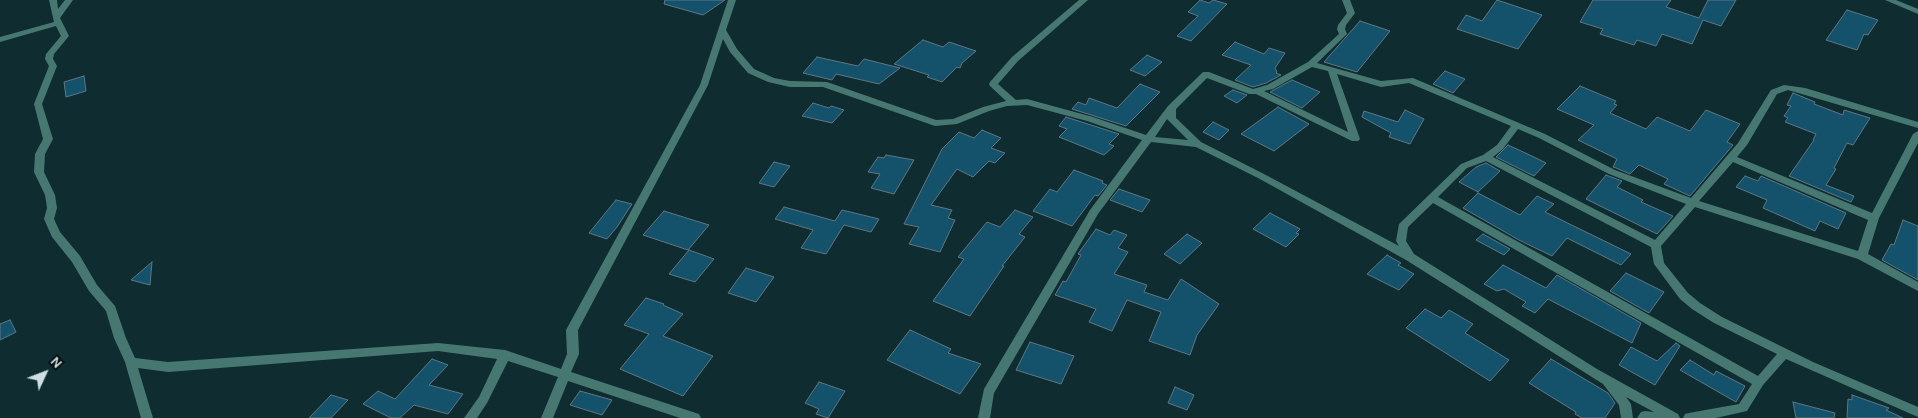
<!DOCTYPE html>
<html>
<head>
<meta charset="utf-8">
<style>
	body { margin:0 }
	#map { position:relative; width:1918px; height:418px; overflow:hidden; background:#0f2c30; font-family:Karla,sans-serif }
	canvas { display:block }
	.north { position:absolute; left:20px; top:348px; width:50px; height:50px; -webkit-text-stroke:4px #071214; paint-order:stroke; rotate:47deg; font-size:14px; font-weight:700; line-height:20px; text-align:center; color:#cedee1 }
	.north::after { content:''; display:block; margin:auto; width:18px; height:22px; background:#cedee1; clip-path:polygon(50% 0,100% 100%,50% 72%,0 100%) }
</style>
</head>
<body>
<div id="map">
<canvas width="1918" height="418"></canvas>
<div class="north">N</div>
</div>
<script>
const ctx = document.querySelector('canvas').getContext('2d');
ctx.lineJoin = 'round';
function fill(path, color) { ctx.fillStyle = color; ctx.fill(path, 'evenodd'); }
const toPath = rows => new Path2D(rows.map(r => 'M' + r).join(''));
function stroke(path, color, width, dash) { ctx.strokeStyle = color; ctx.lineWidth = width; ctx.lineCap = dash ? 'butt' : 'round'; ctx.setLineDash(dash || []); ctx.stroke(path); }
const building = toPath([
	[665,0,725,0,703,15,664,4,665,0],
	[1200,0,1209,3,1213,0,1227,4,1191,41,1177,36,1198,16,1188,12,1200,0],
	[1497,0,1542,15,1518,49,1457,29,1466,15,1482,21,1497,0],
	[1593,0,1671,0,1666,7,1699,18,1708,0,1736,0,1721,26,1703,20,1692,44,1662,34,1656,46,1637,40,1634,45,1600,34,1603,29,1580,22,1593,0],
	[1847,10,1878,20,1868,35,1864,34,1857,50,1826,40,1847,10],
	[1360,21,1390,31,1357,72,1324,62,1360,21],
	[923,40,943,47,949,42,976,51,962,63,960,68,957,67,942,82,927,77,929,75,894,64,923,40],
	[1235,42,1264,54,1269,48,1285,53,1275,68,1277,72,1276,73,1281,75,1266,83,1253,87,1235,80,1251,65,1222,55,1235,42],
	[1147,55,1162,62,1145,76,1130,70,1147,55],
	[817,57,858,66,864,59,900,68,879,84,836,74,832,80,803,73,817,57],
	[1445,71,1465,79,1453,93,1433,84,1445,71],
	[84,76,86,91,66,97,64,82,84,76],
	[1292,80,1320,92,1302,108,1270,92,1292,80],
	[1140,84,1160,92,1126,126,1072,109,1078,102,1086,105,1089,98,1117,108,1140,84],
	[1580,86,1616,101,1614,104,1617,105,1610,113,1646,129,1657,117,1690,131,1706,110,1740,124,1727,142,1733,145,1690,196,1664,184,1668,179,1639,165,1630,174,1616,168,1613,167,1617,159,1578,140,1594,125,1557,109,1580,86],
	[1233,90,1247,95,1237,103,1224,96,1233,90],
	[1793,93,1815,102,1814,104,1843,115,1844,110,1870,118,1853,145,1847,143,1834,168,1836,169,1826,185,1854,196,1851,202,1789,176,1814,140,1813,140,1816,134,1785,122,1788,118,1784,116,1791,106,1787,105,1793,93],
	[813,103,829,108,831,106,844,110,832,123,802,116,813,103],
	[1278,107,1309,124,1274,151,1241,134,1278,107],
	[1405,110,1424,119,1410,144,1389,137,1391,133,1362,117,1364,111,1398,122,1405,110],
	[1066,117,1119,134,1109,144,1114,146,1104,155,1059,137,1067,129,1059,126,1066,117],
	[1213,122,1229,130,1219,140,1203,132,1213,122],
	[982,130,1001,138,991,148,1005,153,995,163,989,161,973,177,957,169,931,205,952,210,948,218,955,220,940,252,909,244,919,227,904,224,942,149,959,132,974,138,982,130],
	[1508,145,1534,157,1546,163,1534,176,1496,157,1508,145],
	[886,155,914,160,894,194,871,188,880,174,868,172,878,157,884,158,886,155],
	[774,162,790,166,774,187,759,183,774,162],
	[1486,163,1500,171,1478,192,1459,182,1476,167,1486,163],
	[1074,170,1103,181,1102,183,1107,185,1098,196,1095,195,1072,226,1033,211,1050,189,1057,192,1074,170],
	[1606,175,1622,181,1617,187,1643,200,1641,202,1673,216,1657,234,1586,199,1606,175],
	[1745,176,1758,181,1761,176,1846,213,1838,229,1820,221,1815,231,1763,208,1767,200,1736,187,1745,176],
	[1119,189,1150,200,1142,212,1110,200,1119,189],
	[1478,193,1520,215,1537,196,1554,204,1545,212,1631,254,1621,265,1567,238,1552,256,1519,240,1463,208,1478,193],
	[616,200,632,204,617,227,607,239,589,233,616,200],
	[784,207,835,221,842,210,879,219,871,232,844,225,826,254,801,248,813,230,775,219,784,207],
	[1015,210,1033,217,1019,234,1025,237,1002,266,1004,266,970,316,933,301,964,259,958,257,987,222,1000,227,1015,210],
	[664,211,709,225,688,250,643,235,664,211],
	[1270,213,1300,229,1296,233,1299,234,1286,247,1253,229,1270,213],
	[1903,220,1918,226,1918,280,1882,260,1891,244,1894,245,1903,220],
	[1096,229,1110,235,1114,230,1127,235,1118,248,1128,252,1114,274,1147,285,1144,292,1168,300,1181,279,1219,304,1197,335,1190,355,1149,341,1161,312,1127,300,1112,331,1089,322,1096,309,1055,295,1063,281,1066,282,1081,255,1078,254,1096,229],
	[1187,234,1202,243,1180,264,1164,254,1187,234],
	[1483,234,1510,249,1504,255,1476,240,1483,234],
	[689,250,714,259,695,282,669,274,689,250],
	[1387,255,1401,263,1398,265,1414,274,1399,290,1367,274,1387,255],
	[152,262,150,285,131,280,152,262],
	[1503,265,1546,288,1557,275,1641,323,1632,343,1548,299,1535,313,1522,306,1526,302,1504,289,1497,291,1484,284,1503,265],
	[746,268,774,277,756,302,728,293,746,268],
	[1626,273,1664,292,1649,313,1610,291,1626,273],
	[646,298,664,304,663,305,683,314,663,336,713,356,683,396,620,369,649,334,624,325,646,298],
	[1425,309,1441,318,1449,310,1473,324,1465,333,1509,360,1490,381,1406,328,1425,309],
	[10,320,16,332,0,340,0,324,10,320],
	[910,330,951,349,948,353,981,364,960,394,887,360,910,330],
	[1030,342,1074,356,1061,384,1016,370,1030,342],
	[1676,343,1680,346,1655,385,1619,365,1631,347,1657,361,1676,343],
	[432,359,448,365,429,385,463,394,448,414,414,405,400,418,391,418,363,404,378,391,395,399,432,359],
	[1551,359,1608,393,1615,403,1605,418,1582,418,1575,414,1576,412,1529,383,1551,359],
	[1690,360,1714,375,1716,371,1745,386,1736,402,1680,370,1690,360],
	[819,382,845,391,828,418,816,414,819,409,805,403,819,382],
	[1175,387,1194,395,1187,410,1168,403,1175,387],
	[580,391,612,400,602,415,570,405,580,391],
	[331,395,348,400,331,418,309,418,331,395],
	[1852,395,1889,408,1886,410,1903,418,1847,418,1848,399,1852,400,1852,395],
	[1793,402,1835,413,1834,418,1796,418,1793,402]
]);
fill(building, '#14516b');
stroke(building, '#5f7784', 1);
fill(toPath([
	[49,0,57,0,58,9,65,0,73,0,60,18,69,36,54,54,53,59,57,66,42,104,53,139,45,154,44,172,55,195,57,208,54,219,60,232,80,256,97,285,115,306,126,338,135,358,168,362,438,343,505,350,561,369,567,354,566,330,700,85,728,0,736,0,726,30,737,49,754,69,774,78,790,81,827,82,936,120,953,119,983,107,1006,101,990,86,989,84,990,82,1012,57,1079,0,1088,0,1018,61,998,84,1016,100,1027,99,1093,117,1146,135,1168,106,1203,72,1209,72,1253,89,1267,85,1308,62,1339,34,1337,29,1338,25,1347,13,1342,0,1350,0,1355,13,1346,25,1345,29,1347,34,1317,63,1381,81,1413,78,1545,134,1615,170,1691,198,1738,143,1771,90,1784,85,1805,88,1918,122,1918,128,1788,90,1777,94,1747,145,1737,157,1872,213,1913,134,1918,131,1918,143,1879,218,1868,254,1918,282,1918,291,1858,259,1695,207,1661,246,1664,263,1688,293,1700,303,1722,317,1813,362,1918,407,1918,417,1786,359,1763,385,1747,411,1716,418,1683,418,1685,414,1689,413,1739,404,1752,384,1433,203,1408,227,1406,241,1414,254,1597,369,1678,414,1680,418,1637,418,1641,412,1645,411,1654,412,1626,397,1631,404,1633,418,1621,418,1619,405,1603,384,1406,260,1258,178,1196,147,1151,142,1098,214,994,393,990,418,978,418,984,389,1090,210,1142,140,1087,121,1027,105,1007,106,989,111,957,124,935,126,823,87,790,87,768,82,748,73,730,52,723,39,708,85,578,330,579,354,571,372,699,414,701,418,680,418,568,381,553,418,541,418,558,377,508,361,487,403,477,418,464,418,479,397,497,359,438,351,168,372,138,368,153,418,141,418,125,362,114,338,106,311,89,291,72,262,52,237,44,219,47,208,45,195,34,172,35,154,43,139,34,104,49,66,45,59,46,54,61,36,56,26,0,42,0,37,54,22,49,0],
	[1312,67,1328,71,1348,132,1264,91,1273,89,1312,67],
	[1337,74,1381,87,1409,83,1511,126,1497,145,1483,155,1461,164,1399,224,1396,241,1399,246,1264,174,1201,142,1176,118,1176,109,1207,78,1249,94,1256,94,1352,141,1358,141,1360,139,1337,74],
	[1167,119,1188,140,1155,137,1167,119],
	[1518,129,1539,138,1609,174,1686,204,1655,240,1493,157,1503,149,1518,129],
	[1486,161,1651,247,1654,264,1680,299,1692,309,1714,323,1777,354,1758,376,1438,197,1467,168,1486,161],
	[1733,162,1868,220,1858,251,1699,201,1733,162],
	[1885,0,1896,0,1918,9,1918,14,1885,0]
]), '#467871');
</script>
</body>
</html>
